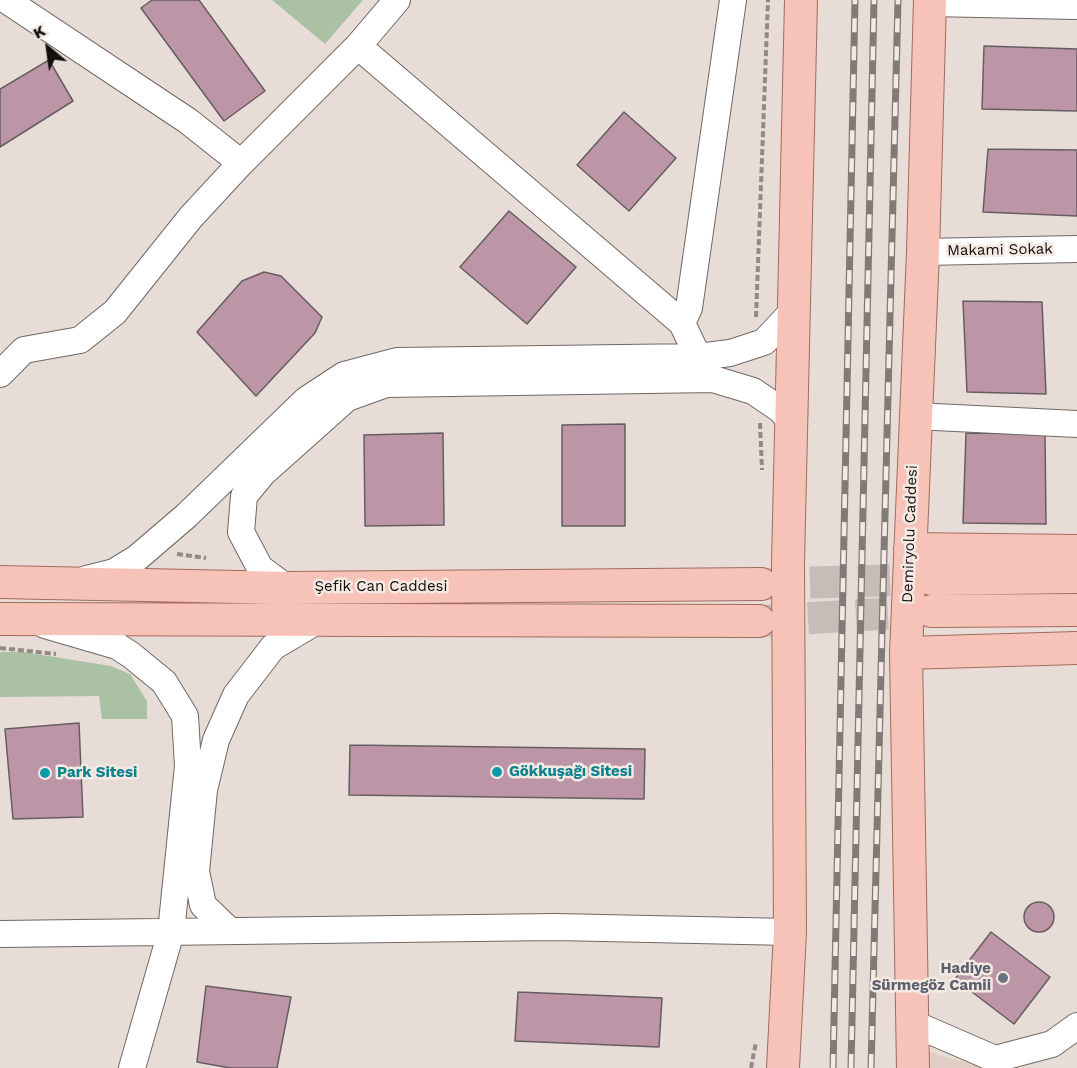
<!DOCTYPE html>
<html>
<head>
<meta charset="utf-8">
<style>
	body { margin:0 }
	#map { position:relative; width:1077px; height:1068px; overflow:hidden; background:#e7dcd6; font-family:"Work Sans",sans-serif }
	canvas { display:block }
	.north { position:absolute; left:18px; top:18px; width:60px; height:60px; -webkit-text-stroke:4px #f4e9e3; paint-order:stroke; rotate:331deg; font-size:16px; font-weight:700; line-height:24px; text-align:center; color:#110e0c }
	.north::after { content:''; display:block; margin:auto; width:21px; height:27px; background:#110e0c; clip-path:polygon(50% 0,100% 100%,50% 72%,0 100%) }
</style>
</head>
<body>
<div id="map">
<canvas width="1077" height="1068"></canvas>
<div class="north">K</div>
</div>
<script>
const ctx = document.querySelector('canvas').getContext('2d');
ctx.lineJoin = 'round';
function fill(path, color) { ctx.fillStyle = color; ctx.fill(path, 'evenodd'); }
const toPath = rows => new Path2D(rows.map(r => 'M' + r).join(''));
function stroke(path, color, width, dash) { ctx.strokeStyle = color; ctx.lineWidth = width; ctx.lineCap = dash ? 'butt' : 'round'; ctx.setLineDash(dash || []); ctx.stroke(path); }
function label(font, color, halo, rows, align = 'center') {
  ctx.font = font + ' "Work Sans",sans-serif'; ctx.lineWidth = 5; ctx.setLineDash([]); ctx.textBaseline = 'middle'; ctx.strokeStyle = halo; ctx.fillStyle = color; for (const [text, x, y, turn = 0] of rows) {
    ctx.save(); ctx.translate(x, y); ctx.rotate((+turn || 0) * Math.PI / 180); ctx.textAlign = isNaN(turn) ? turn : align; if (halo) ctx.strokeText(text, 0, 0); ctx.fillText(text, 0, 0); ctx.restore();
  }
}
fill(toPath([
	[925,1051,984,1068,925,1068]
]), '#e0cec5');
fill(toPath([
	[272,0,363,0,325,44],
	[0,652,23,652,111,666,130,674,147,701,147,719,102,719,99,696,0,697]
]), '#aac1a4');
const building = toPath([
	[152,0,199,0,265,91,224,121,141,8,152,0],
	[984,46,1077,49,1077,111,982,109,984,46],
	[49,60,73,101,0,147,0,89,49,60],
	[624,112,676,158,629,211,577,165,624,112],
	[988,149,1077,150,1077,216,983,212,988,149],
	[509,211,576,267,527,324,460,267,509,211],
	[264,272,281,276,322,317,315,333,256,396,197,332,242,281,264,272],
	[963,301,1042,302,1046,394,967,392,963,301],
	[625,424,625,526,562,526,562,425,625,424],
	[443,433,444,525,365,526,364,435,443,433],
	[966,433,1045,434,1046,524,963,523,966,433],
	[79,723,83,817,13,819,5,729,79,723],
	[350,745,645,749,644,799,349,795,350,745],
	'1024 917a15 15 0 1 1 30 0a15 15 0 1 1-30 0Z',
	[991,932,1050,977,1014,1024,955,979,991,932],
	[206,986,291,997,277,1068,230,1068,197,1062,206,986],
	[518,992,662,998,659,1047,515,1041,518,992]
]);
fill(building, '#bc96a7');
stroke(building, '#675d61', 1.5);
stroke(toPath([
	[762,584,932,579],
	[760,621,932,611]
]), '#c7bdb8', 32, [32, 16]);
const minor = toPath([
	[6,0,188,121,241,163],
	[930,3,1077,6],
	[358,46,682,323,698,357],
	[923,252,1077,249],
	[682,323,689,308,733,0],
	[0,374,24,350,80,340,115,312,191,217,241,163,358,46,397,0],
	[915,416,1077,424],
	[86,579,114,572,137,558,186,516,306,400,344,375,397,361,698,357,730,353,764,342,794,310],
	[287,588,260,568,241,532,244,496,263,473,347,398,386,384,713,379,753,391,781,410,792,424],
	[45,625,117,646,131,655,164,682,185,716,188,766,171,932,132,1068],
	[230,931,203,905,196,871,204,790,216,740,236,695,273,647,317,621],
	[0,934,555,927,790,932],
	[912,1023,995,1059,1052,1044,1077,1026]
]);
const major = toPath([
	[910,549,1077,551],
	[932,579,1077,577],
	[0,582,287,588,761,584],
	[932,611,1077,610],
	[0,619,759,621],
	[906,653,1077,648],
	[783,1068,790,932,788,563,801,0],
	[913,1068,906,653,923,252,930,0]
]);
stroke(minor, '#716863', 28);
stroke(major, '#a36a5d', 34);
stroke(toPath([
	[756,317,768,0],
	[760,423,762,470],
	[177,554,206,558],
	[0,648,56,654],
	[751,1068,756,1042]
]), '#928a85', 4, [6, 3]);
stroke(minor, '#fff', 26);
stroke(major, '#f7c3b8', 32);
const rail = toPath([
	[833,1068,855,0],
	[851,1068,874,0],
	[871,1068,898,0]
]);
stroke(rail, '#817a76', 7);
stroke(rail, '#f4e9e3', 4.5, [14]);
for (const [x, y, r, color] of [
	[497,772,6,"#0f9aa8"],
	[45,773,6,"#0f9aa8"],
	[1003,978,6,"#6b7280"]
]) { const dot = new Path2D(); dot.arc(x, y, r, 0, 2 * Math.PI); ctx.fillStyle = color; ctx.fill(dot); stroke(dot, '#f4e9e3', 2); }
label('15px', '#110e0c', '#f4e9e3', [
	["Makami Sokak",1000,250,-1],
	["Demiryolu Caddesi",910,534,-88],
	["Şefik Can Caddesi",381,587]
]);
label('bold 15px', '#0d838f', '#f4e9e3', [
	["Gökkuşağı Sitesi",509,772],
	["Park Sitesi",57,773]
], 'left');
label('bold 15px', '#5b616d', '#f4e9e3', [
	["Hadiye",991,969],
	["Sürmegöz Camii",991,986]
], 'right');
</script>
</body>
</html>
